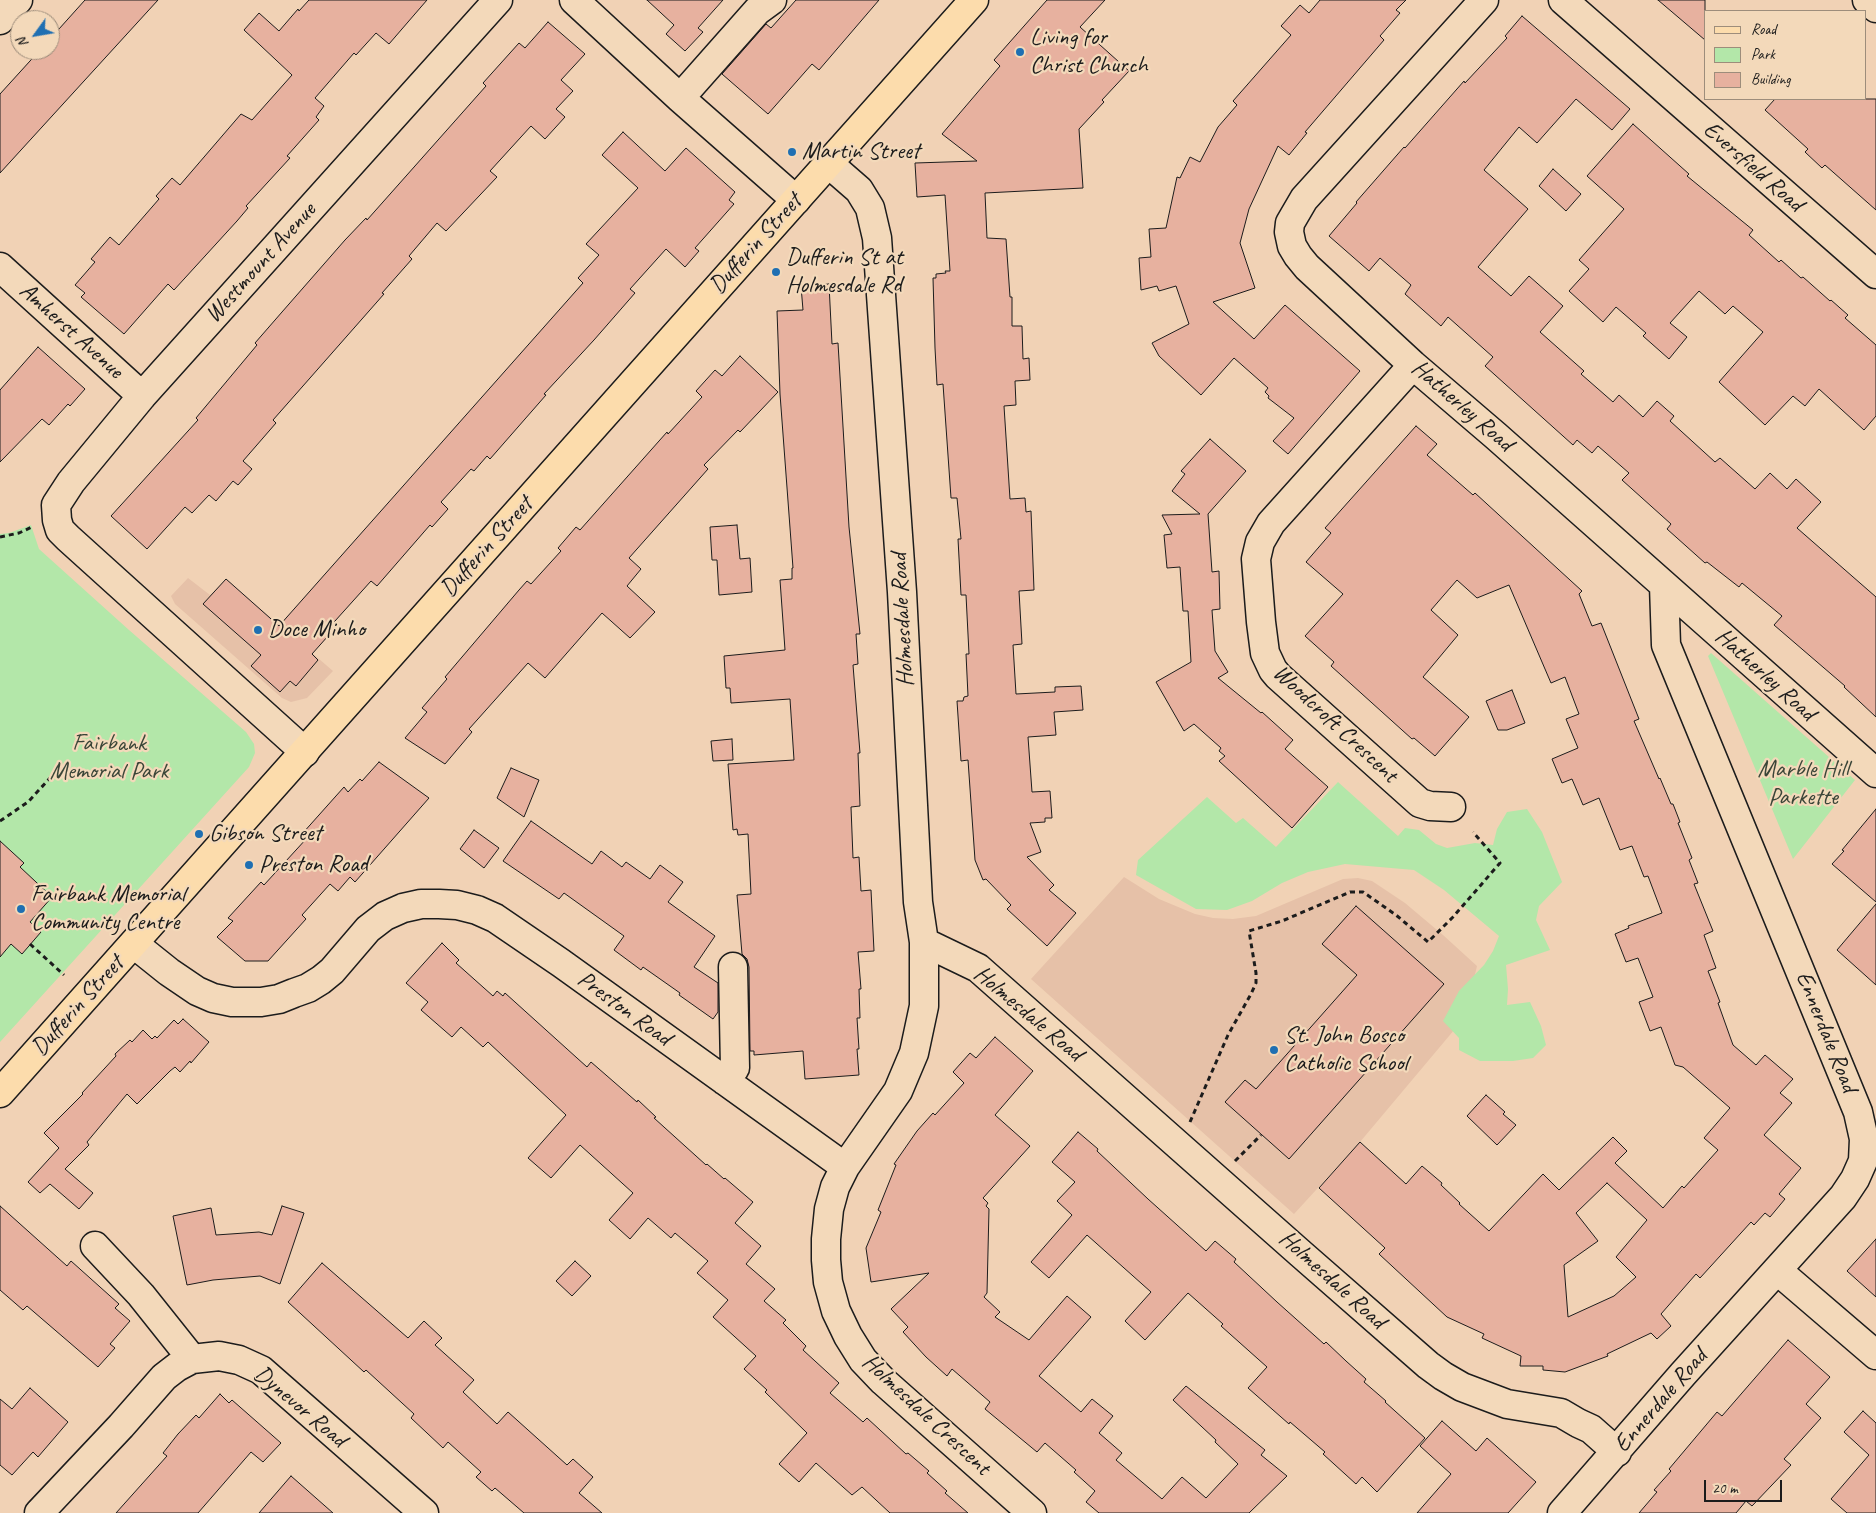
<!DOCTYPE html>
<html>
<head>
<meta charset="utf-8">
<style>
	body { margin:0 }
	#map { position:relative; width:1876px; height:1513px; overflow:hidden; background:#f1d2b5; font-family:Caveat,sans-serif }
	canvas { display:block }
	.legend { position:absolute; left:1704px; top:10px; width:162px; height:90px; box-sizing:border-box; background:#f3d9ba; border:1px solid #9d8d7b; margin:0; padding:6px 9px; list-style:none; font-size:15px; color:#1c1c1c }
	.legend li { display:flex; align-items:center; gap:10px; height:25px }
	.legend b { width:25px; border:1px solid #9d8d7b }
	.north { position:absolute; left:10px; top:10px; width:50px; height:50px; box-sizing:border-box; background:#f3d9ba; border:1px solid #9d8d7b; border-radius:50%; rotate:238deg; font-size:14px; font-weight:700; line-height:20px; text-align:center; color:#1c1c1c }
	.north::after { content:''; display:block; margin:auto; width:18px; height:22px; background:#1f6fb2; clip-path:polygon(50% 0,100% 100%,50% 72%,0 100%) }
	.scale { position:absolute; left:1704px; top:1480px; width:78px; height:22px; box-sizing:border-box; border:2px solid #1c1c1c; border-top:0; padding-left:6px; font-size:15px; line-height:18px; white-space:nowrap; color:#1c1c1c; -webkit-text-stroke:4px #f3d9ba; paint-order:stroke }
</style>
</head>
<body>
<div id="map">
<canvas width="1876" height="1513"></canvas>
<ul class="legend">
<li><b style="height:6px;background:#fcdcac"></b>Road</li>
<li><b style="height:14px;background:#b3e7a9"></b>Park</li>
<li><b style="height:14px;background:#e7b19f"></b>Building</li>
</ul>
<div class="north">N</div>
<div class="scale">20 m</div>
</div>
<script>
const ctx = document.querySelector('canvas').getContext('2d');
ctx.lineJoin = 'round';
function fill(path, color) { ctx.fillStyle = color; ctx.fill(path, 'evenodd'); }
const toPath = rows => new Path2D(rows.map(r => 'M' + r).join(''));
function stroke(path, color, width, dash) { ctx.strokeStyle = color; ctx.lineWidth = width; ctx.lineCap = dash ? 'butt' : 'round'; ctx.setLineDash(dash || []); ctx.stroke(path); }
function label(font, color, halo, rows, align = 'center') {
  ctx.font = font + ' Caveat,sans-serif'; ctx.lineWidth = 4.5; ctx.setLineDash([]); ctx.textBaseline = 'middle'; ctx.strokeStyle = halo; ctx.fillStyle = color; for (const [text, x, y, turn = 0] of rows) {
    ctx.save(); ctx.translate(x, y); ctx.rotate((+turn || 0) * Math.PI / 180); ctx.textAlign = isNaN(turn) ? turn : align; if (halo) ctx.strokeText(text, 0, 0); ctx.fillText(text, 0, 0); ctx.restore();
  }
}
fill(toPath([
	[188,578,210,595,226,579,333,671,307,698,291,702,282,698,175,604,171,596],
	[1124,877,1159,899,1195,914,1213,918,1233,919,1256,916,1343,879,1358,878,1372,881,1405,903,1443,935,1477,966,1465,1017,1360,1142,1294,1214,1031,979]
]), '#e6c1a8');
fill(toPath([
	[31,525,39,549,129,630,246,732,254,744,255,753,249,767,0,1042,0,534,9,533],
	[1711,653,1855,780,1793,859,1708,656],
	[1338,782,1398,836,1405,828,1419,830,1436,844,1447,848,1475,843,1493,845,1497,829,1507,812,1527,809,1542,832,1562,882,1539,906,1536,920,1550,950,1506,965,1508,989,1507,1005,1530,1002,1541,1026,1546,1045,1533,1058,1513,1061,1480,1061,1459,1050,1459,1038,1443,1021,1459,991,1484,965,1493,951,1499,936,1444,890,1414,870,1345,864,1308,872,1282,883,1252,901,1227,910,1196,909,1136,875,1138,860,1207,797,1236,823,1243,818,1276,847]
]), '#b3e7a9');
const building = toPath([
	[85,0,158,0,0,173,0,94,40,50,50,50,50,39,85,0],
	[309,0,427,0,389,44,376,33,356,55,354,53,315,98,324,106,316,117,319,120,287,156,290,158,246,206,248,208,237,221,174,290,168,284,124,334,81,297,85,293,75,285,95,262,91,259,110,237,119,245,159,199,156,196,172,178,180,185,241,114,252,120,292,75,244,30,259,13,279,31,298,9,299,11,309,0],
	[647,0,723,0,698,28,703,32,685,51,666,34,674,25,647,0],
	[796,0,879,0,819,70,812,64,768,114,722,74,766,24,771,28,796,0],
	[1047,0,1105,0,1080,27,1129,71,1102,100,1104,102,1079,129,1083,188,985,193,987,238,1006,239,1010,297,1012,297,1012,326,1022,326,1023,359,1029,358,1030,380,1015,381,1016,405,1004,406,1010,499,1025,498,1026,512,1031,511,1034,590,1019,591,1022,644,1013,645,1016,694,1055,692,1055,687,1081,686,1083,710,1054,712,1056,735,1028,737,1032,792,1050,791,1052,818,1045,818,1045,822,1030,823,1041,852,1027,857,1054,885,1049,890,1076,913,1047,946,1007,909,1011,905,986,879,983,880,975,860,968,760,961,761,957,701,963,701,964,697,968,696,966,654,969,654,966,595,961,595,958,539,961,539,957,498,951,498,943,384,937,385,935,348,933,278,936,278,936,274,946,273,945,271,950,271,945,195,917,197,915,163,977,161,942,134,1000,66,994,60,1047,0],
	[1320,0,1406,0,1396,10,1400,13,1380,36,1384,40,1305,132,1307,133,1289,155,1278,146,1249,209,1240,243,1255,288,1213,302,1254,339,1285,305,1360,371,1288,454,1273,441,1294,418,1268,398,1269,396,1265,392,1268,388,1234,358,1201,395,1159,356,1152,343,1189,324,1176,286,1159,291,1157,286,1141,290,1139,258,1151,257,1149,229,1166,228,1177,177,1180,178,1190,157,1200,162,1218,127,1237,105,1233,101,1291,35,1281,26,1300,5,1309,13,1320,0],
	[1658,0,1705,0,1705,40,1658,0],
	[1522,16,1630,109,1612,130,1576,99,1537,143,1519,127,1484,170,1528,209,1478,267,1511,296,1529,276,1563,306,1540,332,1584,371,1581,374,1613,402,1619,395,1643,417,1657,401,1674,416,1670,421,1715,462,1720,458,1755,489,1770,473,1787,489,1796,479,1821,502,1797,528,1876,597,1876,717,1844,687,1845,686,1774,625,1782,616,1742,583,1739,587,1707,562,1705,563,1667,529,1671,524,1622,480,1629,473,1598,446,1592,453,1577,440,1573,445,1485,366,1493,357,1448,317,1441,326,1405,294,1411,285,1380,258,1369,271,1329,236,1357,203,1356,202,1404,147,1405,148,1464,81,1465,83,1507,38,1505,36,1522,16],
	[548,22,585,54,561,80,573,91,556,109,565,117,545,139,531,126,490,171,497,177,446,231,437,223,409,256,412,259,382,293,384,294,273,420,276,423,243,461,252,469,238,485,233,481,216,501,209,495,192,513,185,507,147,549,111,516,198,420,196,418,252,351,257,345,255,343,282,312,345,240,366,218,367,220,486,86,483,83,519,43,525,48,548,22],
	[1775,99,1876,99,1876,210,1825,165,1822,168,1805,152,1808,149,1765,110,1775,99],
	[1633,124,1689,174,1687,176,1753,230,1749,235,1779,262,1781,260,1801,278,1803,277,1830,301,1831,300,1848,315,1845,318,1876,345,1876,416,1864,430,1819,389,1805,406,1793,396,1765,425,1719,382,1763,332,1733,306,1725,314,1699,291,1670,323,1687,337,1669,359,1643,336,1646,333,1616,307,1603,322,1569,291,1589,269,1579,260,1624,209,1587,176,1633,124],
	[623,132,665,171,686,148,735,192,729,200,734,204,695,248,699,251,685,267,666,249,630,289,635,293,594,340,544,394,546,395,490,459,487,456,474,471,471,469,441,502,448,509,432,527,430,525,377,586,371,581,326,631,325,633,328,636,312,654,318,660,296,686,290,681,280,692,251,666,261,655,203,604,226,579,279,626,583,283,578,278,599,255,586,244,638,188,602,155,623,132],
	[1553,169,1581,194,1566,211,1539,186,1553,169],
	[829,284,832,344,838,343,849,527,860,634,856,634,858,664,853,665,860,753,858,753,860,806,851,807,853,858,859,857,861,891,871,890,874,951,858,952,861,989,859,989,860,1018,857,1018,859,1049,857,1049,859,1075,805,1079,803,1051,754,1055,754,1051,750,1051,749,967,747,959,742,954,737,895,751,894,748,834,738,835,737,829,733,830,728,764,794,760,790,699,731,703,730,688,726,688,724,656,785,650,780,580,792,579,792,568,793,568,780,394,777,311,803,310,801,286,829,284],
	[38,347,85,389,70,406,68,404,49,425,42,419,0,462,0,390,38,347],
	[740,356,778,392,740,432,738,430,704,465,708,469,629,558,641,569,627,586,655,612,630,638,602,613,545,678,528,663,469,729,472,732,445,764,405,738,427,712,422,708,447,679,445,677,519,590,527,581,531,584,561,551,558,548,576,527,580,530,667,432,668,434,702,397,696,391,715,370,722,376,740,356],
	[1416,426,1437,444,1427,455,1473,495,1475,493,1582,591,1579,594,1592,626,1601,623,1639,719,1634,721,1659,779,1660,778,1671,804,1673,804,1680,822,1678,823,1692,858,1689,860,1698,883,1694,884,1713,931,1704,935,1716,968,1708,971,1720,1002,1718,1003,1733,1045,1756,1065,1765,1055,1793,1079,1780,1093,1792,1103,1764,1135,1801,1168,1779,1194,1785,1199,1770,1217,1765,1213,1754,1225,1751,1222,1700,1278,1696,1274,1661,1314,1671,1326,1657,1339,1651,1333,1607,1354,1608,1356,1565,1372,1543,1370,1543,1366,1520,1366,1521,1356,1482,1338,1484,1334,1447,1317,1379,1254,1385,1248,1319,1188,1360,1142,1406,1184,1422,1166,1442,1183,1441,1185,1460,1203,1459,1204,1489,1231,1543,1174,1559,1190,1613,1137,1627,1151,1615,1163,1663,1208,1682,1186,1684,1188,1718,1150,1704,1138,1730,1108,1683,1067,1675,1065,1661,1027,1650,1031,1639,1002,1653,997,1638,958,1626,962,1615,934,1629,928,1628,926,1662,913,1648,876,1644,877,1632,846,1620,850,1599,798,1583,805,1572,779,1562,783,1552,759,1578,748,1566,719,1579,714,1565,677,1551,683,1509,585,1477,598,1457,580,1431,610,1458,635,1423,677,1469,717,1435,756,1414,738,1412,739,1331,666,1334,662,1305,636,1343,594,1306,562,1331,533,1325,528,1416,426],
	[1607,1183,1647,1220,1616,1257,1636,1277,1614,1296,1568,1317,1564,1265,1598,1241,1576,1213,1607,1183],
	[1210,439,1246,471,1208,514,1212,572,1219,571,1220,609,1212,610,1215,651,1228,672,1218,678,1261,713,1262,712,1293,740,1285,749,1328,787,1292,828,1219,761,1225,756,1219,751,1221,748,1194,724,1184,731,1156,682,1191,662,1188,611,1183,611,1180,567,1167,568,1164,535,1172,534,1162,515,1200,514,1172,491,1185,474,1181,471,1210,439],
	[737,525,740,559,750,558,752,592,719,595,717,560,712,560,710,527,737,525],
	[1512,690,1525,723,1507,730,1498,730,1486,701,1512,690],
	[732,739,733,760,713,761,711,741,732,739],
	[379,762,429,798,355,882,350,877,338,891,330,884,302,915,306,919,268,961,245,961,217,937,233,921,228,918,261,882,264,885,307,838,302,834,344,787,348,792,360,779,362,781,379,762],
	[511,768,539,780,524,817,497,798,511,768],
	[1876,809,1876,902,1832,864,1844,851,1842,850,1876,809],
	[531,821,592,864,601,851,622,867,626,862,650,879,660,865,683,882,668,902,715,936,694,967,718,983,718,1012,713,1019,679,995,680,993,643,967,641,970,614,950,624,936,564,893,559,899,503,861,531,821],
	[474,830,499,848,484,868,460,849,474,830],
	[0,841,24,863,20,867,52,897,30,922,41,932,22,954,11,944,0,957,0,841],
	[1876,904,1876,985,1837,950,1876,904],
	[1356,906,1444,984,1289,1159,1225,1102,1245,1080,1256,1089,1357,975,1322,944,1356,906],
	[442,943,459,960,456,963,493,996,497,991,503,996,505,993,587,1067,591,1062,637,1102,638,1100,656,1117,654,1118,706,1165,707,1164,724,1179,725,1178,753,1202,735,1223,761,1246,746,1264,775,1289,764,1301,786,1320,783,1323,806,1346,803,1350,839,1383,830,1393,863,1422,867,1418,906,1454,908,1453,929,1471,927,1473,947,1491,945,1493,968,1513,890,1513,862,1487,852,1495,816,1463,799,1482,779,1464,807,1433,765,1392,767,1390,744,1369,756,1356,713,1317,728,1300,697,1273,708,1261,675,1233,671,1238,648,1218,630,1239,609,1220,633,1193,580,1145,551,1178,528,1158,566,1115,488,1042,483,1047,461,1027,452,1037,421,1010,428,1002,406,983,442,943],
	[183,1019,209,1042,191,1063,190,1061,180,1072,175,1067,170,1071,137,1104,127,1094,87,1142,89,1145,65,1169,93,1193,79,1209,50,1184,40,1193,28,1182,59,1148,44,1133,83,1094,82,1093,116,1056,115,1054,130,1040,132,1042,143,1030,152,1039,155,1036,157,1038,174,1020,178,1024,183,1019],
	[995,1037,1033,1071,995,1115,1030,1146,983,1198,988,1203,986,1206,989,1209,987,1293,984,1297,1000,1312,995,1317,1029,1340,1067,1296,1091,1317,1039,1376,1081,1412,1092,1399,1113,1416,1099,1433,1122,1453,1116,1460,1162,1499,1182,1477,1206,1498,1238,1464,1215,1442,1216,1440,1173,1400,1186,1386,1265,1450,1261,1455,1287,1476,1249,1513,1099,1513,1086,1502,1095,1491,1074,1472,1076,1470,1045,1443,1037,1452,985,1409,990,1402,952,1369,947,1376,926,1357,903,1332,908,1327,891,1309,929,1273,871,1282,866,1248,881,1212,878,1210,896,1165,894,1164,917,1131,933,1113,935,1115,964,1083,953,1072,970,1053,976,1058,995,1037],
	[1486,1095,1505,1112,1503,1114,1516,1125,1497,1145,1467,1116,1486,1095],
	[1078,1132,1098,1149,1097,1151,1148,1199,1206,1251,1215,1241,1236,1259,1234,1262,1277,1302,1324,1344,1326,1342,1346,1361,1366,1379,1364,1382,1386,1401,1385,1402,1425,1438,1377,1492,1362,1477,1356,1484,1323,1454,1325,1452,1290,1422,1289,1424,1248,1388,1267,1367,1221,1326,1223,1324,1188,1293,1145,1340,1125,1321,1151,1292,1087,1235,1049,1278,1031,1262,1072,1215,1057,1201,1075,1182,1052,1162,1078,1132],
	[0,1206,67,1266,71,1261,119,1304,115,1308,130,1321,110,1344,115,1348,98,1367,27,1306,23,1310,0,1290,0,1206],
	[282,1206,304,1213,280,1284,260,1276,213,1280,187,1285,173,1216,211,1208,216,1235,259,1232,272,1235,282,1206],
	[1876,1239,1876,1297,1847,1271,1876,1239],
	[575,1261,591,1276,572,1296,556,1281,575,1261],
	[322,1263,408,1338,424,1321,442,1338,435,1345,474,1380,463,1392,497,1424,508,1412,567,1465,573,1459,593,1477,579,1493,602,1513,524,1513,495,1488,492,1491,476,1477,481,1472,448,1442,443,1448,411,1418,414,1414,366,1370,364,1372,288,1302,322,1263],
	[1788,1340,1830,1377,1806,1404,1821,1418,1784,1459,1791,1465,1752,1506,1746,1501,1736,1513,1639,1513,1657,1492,1654,1490,1671,1471,1669,1469,1717,1412,1722,1416,1788,1340],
	[30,1388,68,1422,38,1457,33,1452,12,1475,0,1465,0,1399,12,1409,30,1388],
	[220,1394,229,1403,232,1400,281,1443,263,1462,251,1452,198,1513,116,1513,167,1456,163,1453,178,1434,196,1415,199,1418,220,1394],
	[1863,1411,1876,1423,1876,1513,1847,1513,1831,1499,1869,1455,1844,1432,1863,1411],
	[1442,1421,1476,1451,1487,1438,1536,1482,1508,1513,1417,1513,1451,1474,1420,1446,1442,1421],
	[291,1476,333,1513,259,1513,291,1476]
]);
fill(building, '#e7b19f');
stroke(building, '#1c1c1c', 1);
const minor = toPath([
	[574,0,680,98,796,200],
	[1484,0,1304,199,1290,223,1289,232,1292,246,1298,256,1307,267,1413,365,1496,436,1876,773],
	[1563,0,1876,274],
	[1867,0,1876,8],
	[0,20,18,0],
	[680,98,757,11,772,0],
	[828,163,859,190,870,208,877,238,902,592,918,902,924,942,924,1006,914,1053,898,1091,845,1167,835,1187,829,1209,826,1239,826,1260,828,1282,836,1311,848,1336,863,1360,883,1381,1032,1513],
	[0,267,142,396],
	[1413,365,1271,523,1260,542,1256,559,1261,622,1265,653,1273,670,1278,676,1420,803,1430,806,1451,807],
	[305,752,68,538,60,530,57,520,56,505,71,482,142,396,498,0],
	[924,942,978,968,1300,1253,1428,1365,1443,1376,1462,1387,1507,1404,1561,1413,1578,1423,1591,1429,1617,1452],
	[134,944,169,972,197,991,213,998,232,1002,261,1002,279,999,294,993,308,988,321,980,332,971,368,929,385,916,403,908,421,904,439,904,457,905,477,910,495,918,561,963,845,1167],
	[725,1081,735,1068,733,967],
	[95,1246,141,1295,192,1359],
	[1778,1271,1876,1355],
	[39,1513,121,1426,164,1377,177,1367,192,1359,219,1356,239,1360,261,1370,424,1513],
	[1562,1513,1683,1374,1843,1197,1855,1179,1863,1161,1864,1139,1858,1112,1666,645,1664,585]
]);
const major = toPath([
	[0,1093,974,0]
]);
stroke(minor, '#1c1c1c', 31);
stroke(major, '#1c1c1c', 31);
stroke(toPath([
	[0,537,19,533,32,527],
	[0,821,28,802,50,778,63,759],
	[30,944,64,975],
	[1190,1122,1228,1035,1251,994,1256,983,1256,973,1249,931,1282,921,1350,892,1363,892,1396,915,1428,942,1453,917,1500,863,1473,832],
	[1235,1161,1261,1135]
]), '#1c1c1c', 3, [5, 4]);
stroke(minor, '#f3d9ba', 28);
stroke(major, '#fcdcac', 28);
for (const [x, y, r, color] of [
	[1020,52,5,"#1f6fb2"],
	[792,152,5,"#1f6fb2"],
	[776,272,5,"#1f6fb2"],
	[258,630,5,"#1f6fb2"],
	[199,834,5,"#1f6fb2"],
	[249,865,5,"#1f6fb2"],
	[21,909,5,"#1f6fb2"],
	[1274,1050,5,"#1f6fb2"]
]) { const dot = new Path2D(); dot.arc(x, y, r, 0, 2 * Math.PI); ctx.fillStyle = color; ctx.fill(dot); stroke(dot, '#f3d9ba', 2); }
label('24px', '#1c1c1c', '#f3d9ba', [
	["Living for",1030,38],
	["Christ Church",1030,66],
	["Martin Street",802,152],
	["Dufferin St at",786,258],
	["Holmesdale Rd",786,286],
	["Doce Minho",268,630],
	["Gibson Street",209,834],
	["Preston Road",259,865],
	["Fairbank Memorial",31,895],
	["Community Centre",31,923],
	["St. John Bosco",1284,1036],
	["Catholic School",1284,1064]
], 'left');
label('24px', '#1c1c1c', '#f3d9ba', [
	["Eversfield Road",1753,167,41],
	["Dufferin Street",756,244,-48],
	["Westmount Avenue",261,263,-48],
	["Amherst Avenue",71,331,42],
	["Hatherley Road",1462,406,41],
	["Dufferin Street",487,547,-48],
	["Holmesdale Road",903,620,-93],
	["Hatherley Road",1765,675,42],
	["Woodcroft Crescent",1335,724,43],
	["Dufferin Street",78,1006,-48],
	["Preston Road",624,1009,36],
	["Holmesdale Road",1028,1014,40],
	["Ennerdale Road",1826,1032,68],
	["Holmesdale Road",1332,1280,42],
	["Ennerdale Road",1661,1401,-49],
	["Dynevor Road",300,1407,40],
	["Holmesdale Crescent",926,1415,43]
]);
label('24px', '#3a4538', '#f3d9ba', [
	["Fairbank",109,744],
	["Memorial Park",109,772],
	["Marble Hill",1803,770],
	["Parkette",1803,798]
]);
</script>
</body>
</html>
